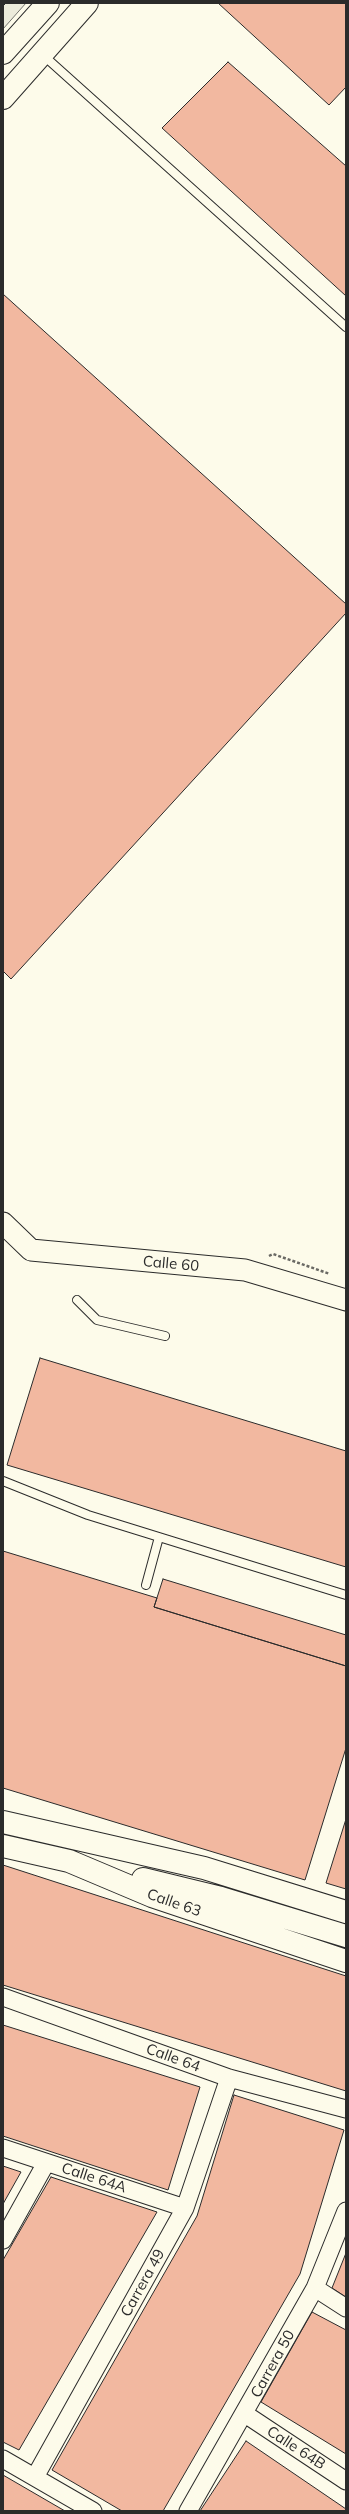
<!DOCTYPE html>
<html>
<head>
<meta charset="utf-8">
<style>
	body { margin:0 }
	#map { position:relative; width:349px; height:2514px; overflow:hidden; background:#fdfbea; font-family:Mulish,sans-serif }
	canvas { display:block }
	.frame { position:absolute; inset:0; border:4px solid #2b2b2b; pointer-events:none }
</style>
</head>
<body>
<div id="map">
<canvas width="349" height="2514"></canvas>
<div class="frame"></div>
</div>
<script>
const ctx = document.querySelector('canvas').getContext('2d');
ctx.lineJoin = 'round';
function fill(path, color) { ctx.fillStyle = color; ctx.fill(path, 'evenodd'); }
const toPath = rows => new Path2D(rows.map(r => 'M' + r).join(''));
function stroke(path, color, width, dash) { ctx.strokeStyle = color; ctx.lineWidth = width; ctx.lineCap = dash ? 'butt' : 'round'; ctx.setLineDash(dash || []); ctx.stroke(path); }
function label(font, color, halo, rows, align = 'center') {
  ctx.font = font + ' Mulish,sans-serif'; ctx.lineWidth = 3; ctx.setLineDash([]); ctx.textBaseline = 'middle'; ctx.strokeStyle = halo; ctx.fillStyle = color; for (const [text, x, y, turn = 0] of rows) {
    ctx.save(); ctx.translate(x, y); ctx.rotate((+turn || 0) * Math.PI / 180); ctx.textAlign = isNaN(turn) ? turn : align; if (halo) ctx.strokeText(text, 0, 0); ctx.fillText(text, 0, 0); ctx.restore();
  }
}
const green = toPath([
	[6,3,26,3,3,29,3,6,6,3]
]);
fill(green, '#ecebdb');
stroke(green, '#74746e', 1);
const building = toPath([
	[218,3,346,3,346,87,329,105,218,3],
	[228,62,346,166,346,296,162,128,228,62],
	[3,294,346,604,346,613,11,979,3,971,3,294],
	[40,1358,346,1451,346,1567,7,1465,40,1358],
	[3,1551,157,1598,154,1607,346,1666,346,1748,305,1880,3,1788,3,1551],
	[163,1579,346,1635,346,1666,154,1607,163,1579],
	[346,1819,346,1889,326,1883,346,1819],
	[3,1865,346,1976,346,2091,3,1985,3,1865],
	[3,2025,200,2087,168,2190,3,2136,3,2025],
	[234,2095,344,2130,300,2274,163,2511,122,2511,52,2470,197,2216,234,2095],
	[3,2166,21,2172,3,2204,3,2166],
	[51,2177,157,2212,19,2450,3,2442,3,2260,51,2177],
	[346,2253,346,2297,332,2288,346,2253],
	[312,2312,346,2330,346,2454,261,2402,312,2312],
	[246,2441,346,2509,346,2511,200,2511,246,2441],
	[3,2475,65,2511,3,2511,3,2475]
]);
fill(building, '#f2b8a0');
stroke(building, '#2b2b2b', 1);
const service = toPath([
	[43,55,346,327],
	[77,1300,97,1320,165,1336],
	[3,1481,88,1515,346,1595],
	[146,1585,159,1537]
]);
const minor = toPath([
	[3,1997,229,2078,346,2109],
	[3,2148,185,2208],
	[3,2240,46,2163],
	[315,2288,346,2308],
	[245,2414,346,2481],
	[3,2459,93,2511],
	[35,2477,185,2208,229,2078],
	[188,2511,315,2288,346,2211]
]);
const tertiary = toPath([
	[3,1223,31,1250,245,1270,346,1300]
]);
const primary = toPath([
	[3,1822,204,1868,346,1912],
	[3,1846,69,1861,152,1896,346,1961],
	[143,1879,221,1898,346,1936]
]);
const trunk = toPath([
	[3,53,48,3],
	[3,98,87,3]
]);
stroke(service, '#2b2b2b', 10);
stroke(minor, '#2b2b2b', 19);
stroke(tertiary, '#2b2b2b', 23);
stroke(primary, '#2b2b2b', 24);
stroke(trunk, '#2b2b2b', 24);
stroke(toPath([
	[269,1256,273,1254,330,1274]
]), '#6a6964', 2.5, [3, 2]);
stroke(service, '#fdfbea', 8);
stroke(minor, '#fdfbea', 17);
stroke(tertiary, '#fdfbea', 21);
stroke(primary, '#fdfbea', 22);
stroke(trunk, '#fdfbea', 22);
stroke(toPath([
	[3,6,6,3]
]), '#2b2b2b', 1, [5, 2]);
label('15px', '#2b2b2b', '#fdfbea', [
	["Calle 60",171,1264,5],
	["Calle 63",174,1903,19],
	["Calle 64",173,2058,20],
	["Calle 64A",94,2178,18],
	["Carrera 49",143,2283,-61],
	["Carrera 50",273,2364,-61],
	["Calle 64B",296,2448,33]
]);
</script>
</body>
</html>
